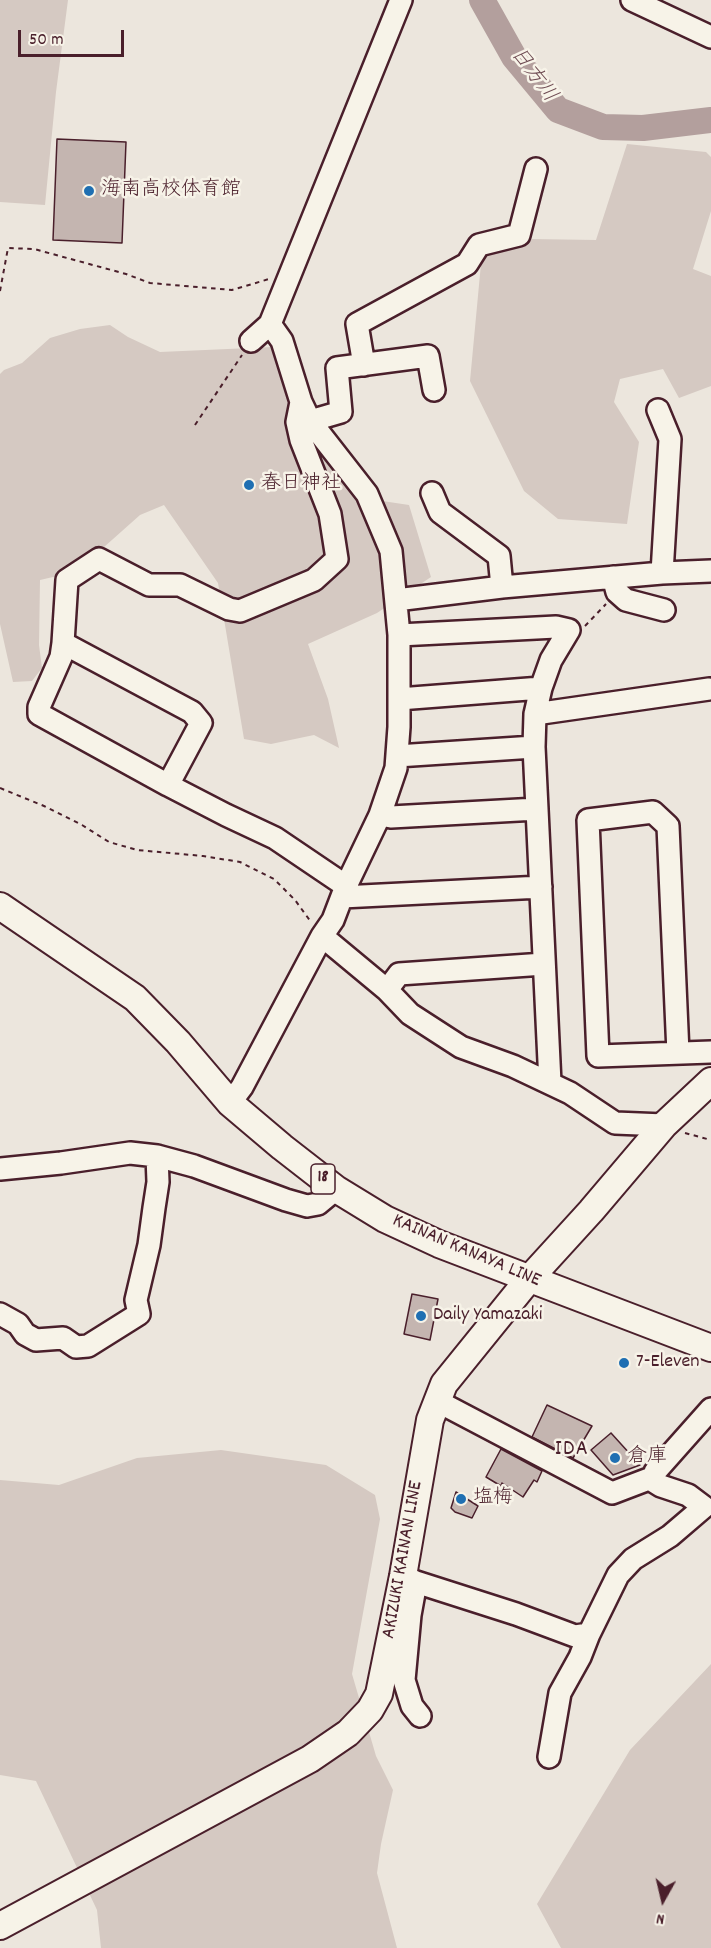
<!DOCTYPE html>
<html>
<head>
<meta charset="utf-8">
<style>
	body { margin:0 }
	#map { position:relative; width:711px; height:1948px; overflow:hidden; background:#ece6dd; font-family:Dekko,sans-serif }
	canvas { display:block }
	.north { position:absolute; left:633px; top:1870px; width:60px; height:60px; -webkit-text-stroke:4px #f7f3e8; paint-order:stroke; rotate:188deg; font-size:16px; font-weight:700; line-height:24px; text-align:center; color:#4a1f2b }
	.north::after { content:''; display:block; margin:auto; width:21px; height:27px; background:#4a1f2b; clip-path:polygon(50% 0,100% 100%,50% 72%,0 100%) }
	.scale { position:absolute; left:18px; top:30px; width:106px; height:27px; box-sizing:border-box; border:3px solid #4a1f2b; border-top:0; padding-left:8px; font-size:18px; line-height:21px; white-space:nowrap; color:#4a1f2b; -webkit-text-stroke:4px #f7f3e8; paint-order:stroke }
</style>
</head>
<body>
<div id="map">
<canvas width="711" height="1948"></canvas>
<div class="north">N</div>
<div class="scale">50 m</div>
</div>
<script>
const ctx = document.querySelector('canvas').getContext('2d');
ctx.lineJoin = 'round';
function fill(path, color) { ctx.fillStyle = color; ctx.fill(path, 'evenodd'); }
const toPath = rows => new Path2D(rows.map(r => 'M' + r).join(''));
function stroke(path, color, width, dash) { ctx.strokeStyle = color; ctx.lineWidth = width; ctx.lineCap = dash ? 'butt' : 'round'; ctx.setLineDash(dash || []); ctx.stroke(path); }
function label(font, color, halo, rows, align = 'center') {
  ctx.font = font + ' Dekko,"Klee One",sans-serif'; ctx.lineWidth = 5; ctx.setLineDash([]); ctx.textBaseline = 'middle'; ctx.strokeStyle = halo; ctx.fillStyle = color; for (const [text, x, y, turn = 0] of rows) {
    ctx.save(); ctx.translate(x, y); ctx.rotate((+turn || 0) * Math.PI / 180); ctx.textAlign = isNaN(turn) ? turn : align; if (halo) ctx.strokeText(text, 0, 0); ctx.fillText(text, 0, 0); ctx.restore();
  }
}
fill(toPath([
	[0,0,68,0,56,92,45,205,0,202],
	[627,144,706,152,711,157,711,211,693,269,711,276,711,386,679,398,663,369,620,379,614,402,639,442,627,524,558,519,524,491,470,381,482,253,530,239,596,240],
	[110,325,128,337,160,352,273,347,285,388,343,479,369,499,409,505,431,577,377,613,308,644,328,699,339,748,314,735,271,744,244,739,218,583,164,505,140,515,67,580,53,577,40,580,39,645,42,668,32,681,13,682,0,624,0,374,4,370,22,363,50,338,80,329],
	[221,1450,326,1465,375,1495,380,1519,352,1674,376,1756,393,1790,381,1844,377,1873,397,1948,101,1948,97,1910,36,1781,0,1775,0,1480,59,1485,137,1458],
	[711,1664,711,1948,561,1948,537,1904,630,1750]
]), '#d5c9c2');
stroke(toPath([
	[482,0,514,57,558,110,603,127,643,128,711,120]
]), '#b39f9d', 26);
const building = toPath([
	[57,139,126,142,122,243,53,240,57,139],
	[412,1294,438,1299,430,1340,404,1334,412,1294],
	[547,1405,592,1426,573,1458,532,1437,547,1405],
	[611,1433,640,1465,613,1475,591,1450,611,1433],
	[501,1449,542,1471,537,1482,534,1480,523,1497,502,1483,501,1486,486,1477,501,1449],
	[456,1492,478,1506,472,1518,455,1512,451,1508,456,1492]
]);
fill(building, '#c4b5b0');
stroke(building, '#4a1f2b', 1.5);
const minor = toPath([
	[632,0,711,37],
	[251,341,270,324,401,0],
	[364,365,357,324,467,264,479,245,519,235,536,169],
	[301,402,297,422,301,440,330,514,337,559,314,580,240,611,229,609,180,585,149,585,99,559,67,580,63,643,192,712,201,723,168,785,226,815,275,838,346,886],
	[658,410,670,439,662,573],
	[310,421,341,412,337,368,428,356,434,390],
	[432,493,440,512,499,556,502,587],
	[613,577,617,592,626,600,664,610],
	[396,600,502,587,662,573,711,571],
	[399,635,556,627,569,630,551,660,541,688,399,699],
	[63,643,61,657,39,707,39,714,168,785],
	[535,714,709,689],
	[397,756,534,747,535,714,541,688],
	[537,809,550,1083],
	[380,815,391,817,537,809,534,747],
	[342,897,541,887],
	[322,936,387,990,410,1014,461,1047,513,1066,570,1093,615,1123,664,1125],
	[387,990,399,974,544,964],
	[678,1053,668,826,653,812,588,820,598,1056,711,1052],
	[230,1103,242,1087,322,936,333,920,346,886,380,815,396,768,399,727,399,635,391,551,367,494,310,421,301,402,282,341,270,324],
	[0,1169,61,1163,130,1153,157,1156,194,1166,286,1200,307,1206,318,1204,336,1189],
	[0,1314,18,1324,25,1334,36,1340,63,1338,76,1347,88,1346,139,1314,136,1300,149,1245,154,1208,158,1182,157,1156],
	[437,1401,612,1493,654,1477],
	[403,1576,416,1582,516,1614,575,1636,589,1634,618,1575,633,1559,670,1536,704,1507,688,1495,661,1486,653,1481,655,1472,711,1409],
	[416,1582,410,1615,404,1680,412,1706,420,1716],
	[549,1757,560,1693,580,1657,589,1634]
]);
const major = toPath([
	[0,906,135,998,178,1042,230,1103,282,1147,336,1189,385,1219,439,1244,711,1348],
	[0,1926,310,1759,348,1733,370,1710,379,1694,403,1576,430,1420,444,1384,529,1279,591,1211,664,1125,711,1081]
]);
stroke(minor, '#4a1f2b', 26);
stroke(major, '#4a1f2b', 30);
stroke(toPath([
	[0,291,8,248,34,249,126,274,150,283,232,290,269,279],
	[195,425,242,355],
	[585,626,606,604],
	[0,788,44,806,82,825,109,842,137,850,203,856,240,862,274,879,295,900,311,922],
	[685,1133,711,1140]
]), '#4a1f2b', 2, [4.5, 4.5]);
stroke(minor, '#f7f3e8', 21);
stroke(major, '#f7f3e8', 26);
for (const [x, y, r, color] of [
	[89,191,6,"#1f6fb2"],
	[249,485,6,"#1f6fb2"],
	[421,1316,6,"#1f6fb2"],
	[624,1363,6,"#1f6fb2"],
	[615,1458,6,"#1f6fb2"],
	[461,1499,6,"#1f6fb2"]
]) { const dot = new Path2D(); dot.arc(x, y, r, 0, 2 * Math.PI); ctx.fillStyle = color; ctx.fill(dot); stroke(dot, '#f7f3e8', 2); }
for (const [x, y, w] of [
	[323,1179,24]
]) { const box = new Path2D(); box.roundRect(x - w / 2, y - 15, w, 30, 4.5); ctx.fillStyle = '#f7f3e8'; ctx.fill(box); stroke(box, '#4a1f2b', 1.5); }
label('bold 18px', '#4a1f2b', null, [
	["18",323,1179]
]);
label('20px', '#4a1f2b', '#f7f3e8', [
	["海南高校体育館",101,191],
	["春日神社",261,485],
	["Daily Yamazaki",433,1316],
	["7-Eleven",636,1363],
	["倉庫",627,1458],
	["塩梅",473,1499]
], 'left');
label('20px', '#4a1f2b', '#f7f3e8', [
	["KAINAN KANAYA LINE",466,1252,23],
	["AKIZUKI KAINAN LINE",404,1560,-80]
]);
label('italic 21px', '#6f4c53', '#f7f3e8', [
	["日方川",532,76,53]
]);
ctx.letterSpacing = '1.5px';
label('22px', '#4a1f2b', '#f7f3e8', [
	["IDA",572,1451]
]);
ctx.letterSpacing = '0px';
</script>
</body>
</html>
